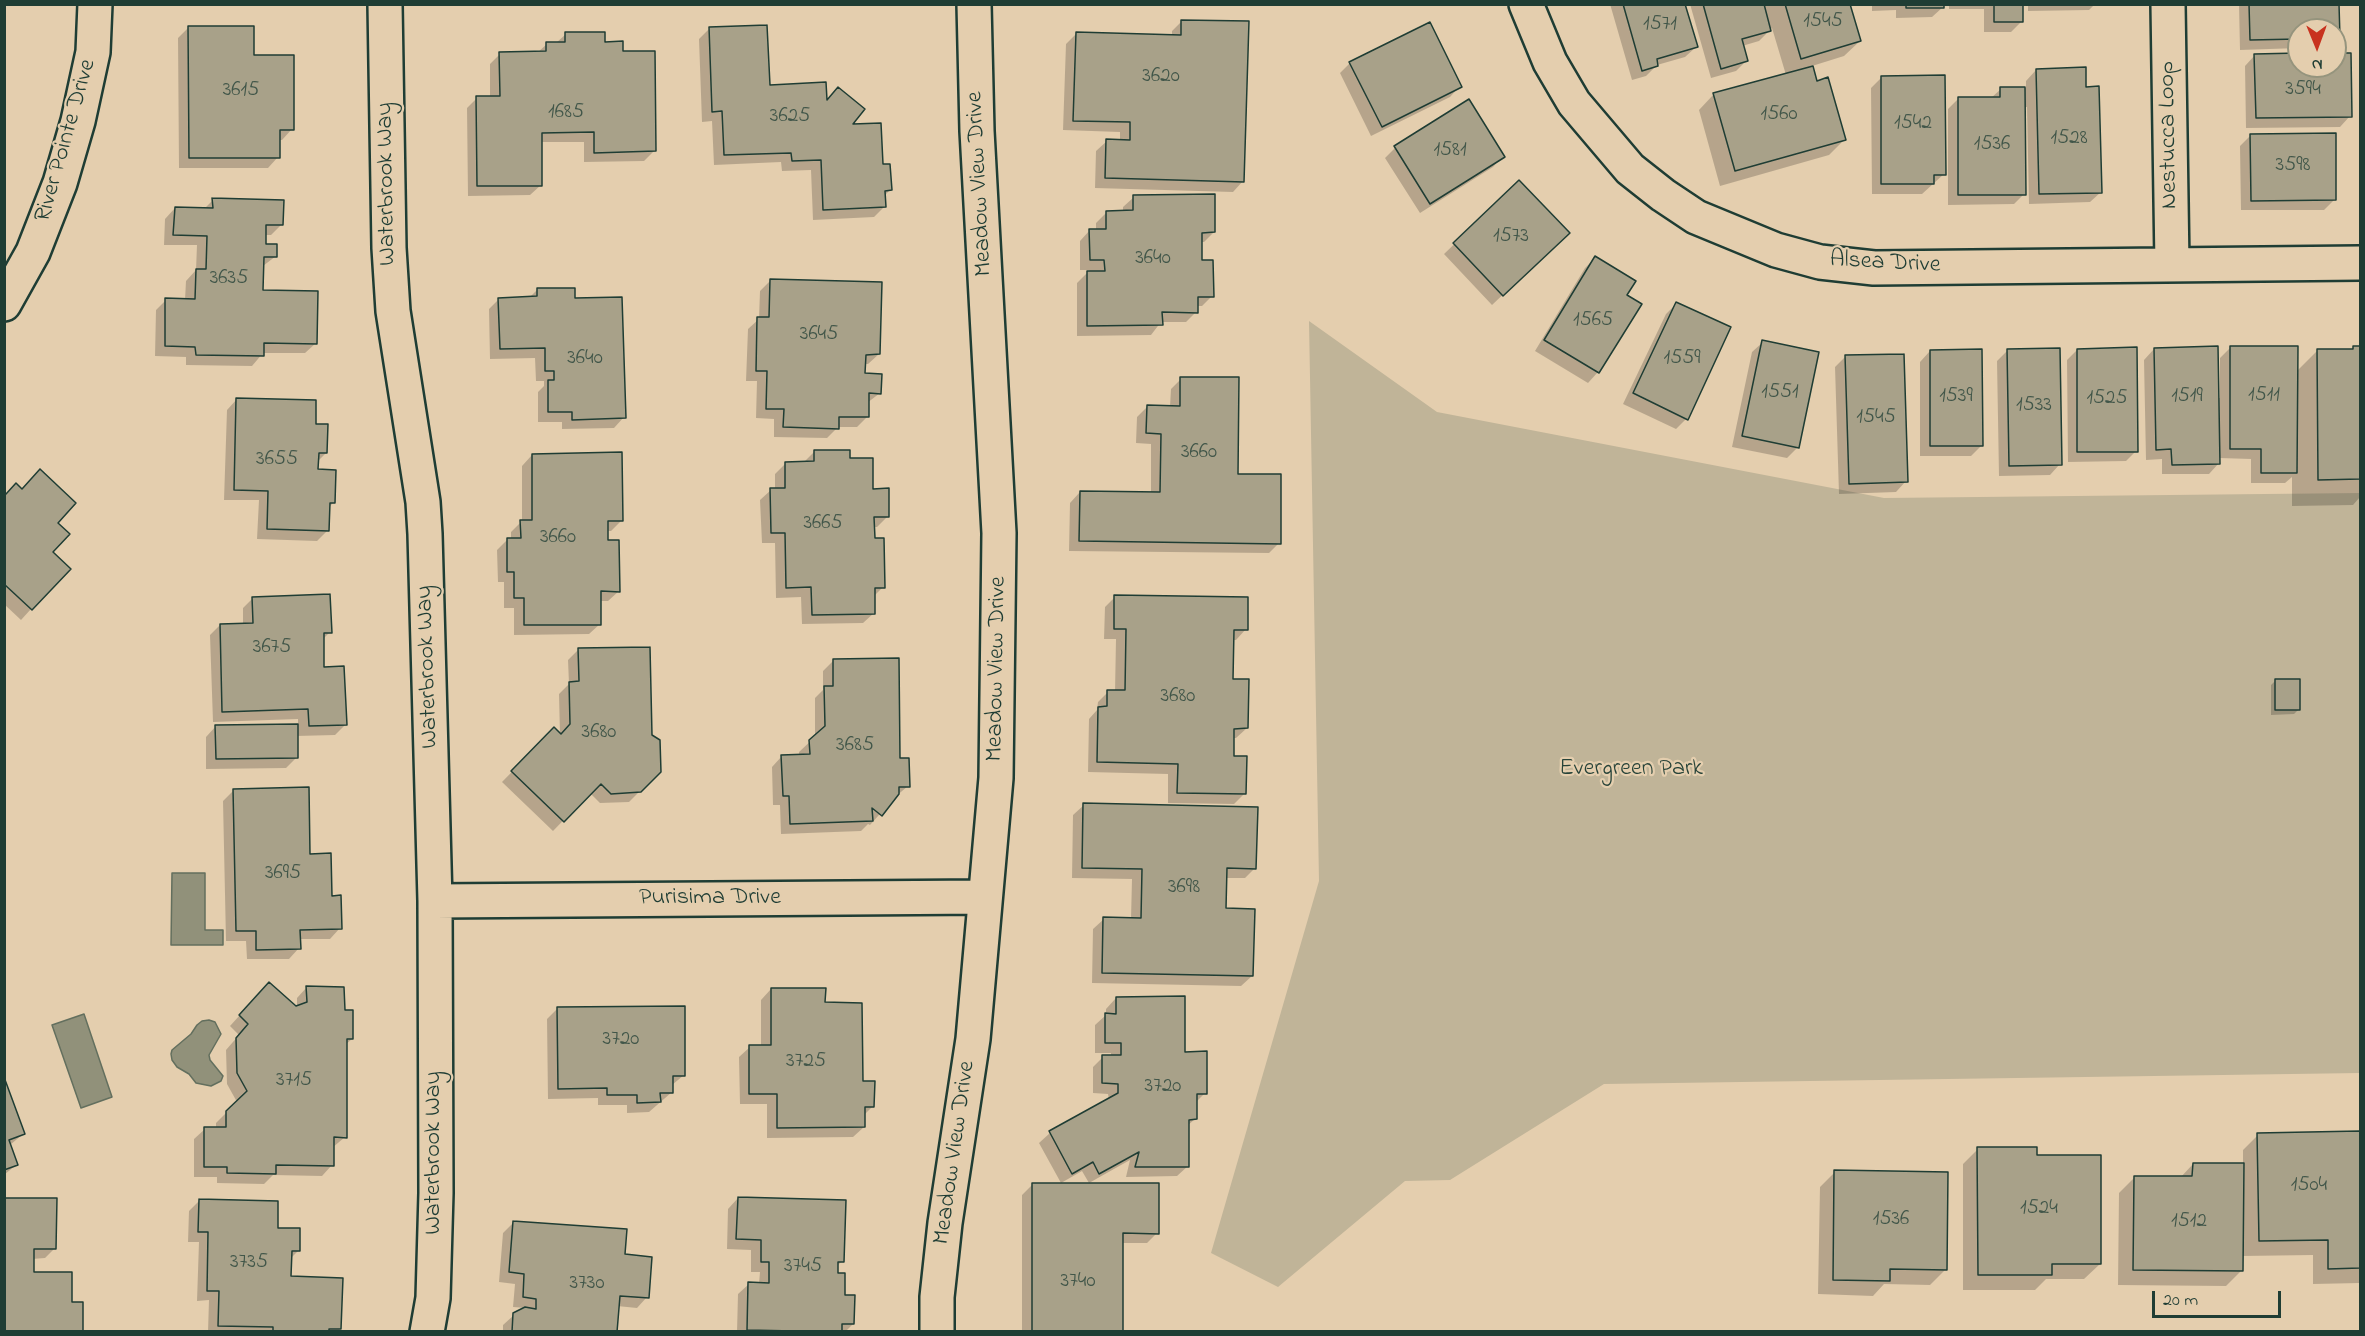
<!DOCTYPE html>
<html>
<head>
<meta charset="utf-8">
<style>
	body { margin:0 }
	#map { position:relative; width:2365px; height:1336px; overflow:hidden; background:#e4ceae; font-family:"Indie Flower",sans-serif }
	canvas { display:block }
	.frame { position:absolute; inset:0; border:6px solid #1f3d34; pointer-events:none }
	.north { position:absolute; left:2287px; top:18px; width:60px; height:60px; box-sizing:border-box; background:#e4ceae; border:2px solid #95947d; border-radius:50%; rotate:179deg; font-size:16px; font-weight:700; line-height:24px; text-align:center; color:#1f3d34 }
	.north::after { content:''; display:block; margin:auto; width:21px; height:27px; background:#c8321e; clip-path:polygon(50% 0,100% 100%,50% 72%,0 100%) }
	.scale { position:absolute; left:2152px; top:1291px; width:129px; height:27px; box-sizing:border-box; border:3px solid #1f3d34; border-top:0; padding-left:8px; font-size:18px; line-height:21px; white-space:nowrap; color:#1f3d34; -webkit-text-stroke:4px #e4ceae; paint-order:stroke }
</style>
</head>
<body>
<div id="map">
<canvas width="2365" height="1336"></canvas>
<div class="frame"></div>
<div class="north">N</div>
<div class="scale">20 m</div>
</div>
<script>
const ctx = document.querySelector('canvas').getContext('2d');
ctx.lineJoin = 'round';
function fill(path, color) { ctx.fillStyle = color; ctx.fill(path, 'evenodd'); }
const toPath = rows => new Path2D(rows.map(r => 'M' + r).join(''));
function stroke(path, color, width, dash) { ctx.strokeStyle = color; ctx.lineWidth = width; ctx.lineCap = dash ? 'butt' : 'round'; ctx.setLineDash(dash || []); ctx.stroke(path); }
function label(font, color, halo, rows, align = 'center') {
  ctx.font = font + ' "Indie Flower",sans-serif'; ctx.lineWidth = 4.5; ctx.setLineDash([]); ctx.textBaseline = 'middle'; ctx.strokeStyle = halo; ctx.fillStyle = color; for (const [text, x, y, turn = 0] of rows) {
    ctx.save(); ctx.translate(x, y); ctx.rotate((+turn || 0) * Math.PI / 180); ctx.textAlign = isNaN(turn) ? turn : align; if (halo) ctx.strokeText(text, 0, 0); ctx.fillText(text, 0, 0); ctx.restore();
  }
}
fill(toPath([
	[1309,321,1437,412,1884,498,2360,493,2360,1073,1604,1084,1450,1180,1405,1181,1278,1287,1211,1253,1319,881]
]), '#c0b498');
const water = toPath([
	[172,873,205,873,205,930,223,930,223,945,171,945,172,873],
	[84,1014,112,1097,81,1108,52,1025,84,1014],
	[209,1020,215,1022,221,1034,209,1055,210,1060,223,1076,221,1081,211,1086,196,1083,189,1074,177,1067,172,1060,171,1054,172,1050,191,1034,197,1025,202,1021,209,1020]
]);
fill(water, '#91917a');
stroke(water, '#636f5e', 1.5);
fill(toPath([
	[1610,4,1683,4,1696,47,1685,57,1657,65,1646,76,1632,80],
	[1690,4,1849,4,1860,41,1844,56,1812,66,1816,82,1844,140,1829,155,1720,186,1699,110,1714,94,1786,75,1772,28,1759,41,1742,46,1746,61,1736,71,1711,78],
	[1872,4,1943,4,1943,7,1932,17,1896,18,1896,10,1872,11],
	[1949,4,2021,4,2022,21,2011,32,1984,32,1984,9,1949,9],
	[2028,4,2095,4,2089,10,2028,11],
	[2239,4,2338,4,2338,37,2335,41,2335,30,2299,30,2299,48,2240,50],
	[1182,21,1243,181,1233,192,1095,188,1096,151,1107,141,1120,141,1120,132,1063,130,1066,44,1076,34,1172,36,1172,31],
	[188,28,252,57,292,129,282,140,278,140,278,157,268,168,179,168,178,38],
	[709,29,768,86,826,102,882,165,890,190,884,196,884,207,874,217,813,220,811,170,782,171,781,162,714,165,712,121,702,122,699,39],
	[566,34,604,43,654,151,644,161,584,162,584,142,540,142,541,185,530,195,468,196,467,108,477,98,490,97,490,64,500,54,537,53,547,44,556,43],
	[2335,54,2350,116,2340,127,2246,128,2245,66,2255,55,2299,55,2299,66,2335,66],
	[1350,63,1460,86,1450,97,1371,136,1340,73],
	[2036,70,2085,88,2101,192,2090,202,2029,204,2027,107,2024,107,2024,194,2014,204,1948,205,1948,109,1959,98,1991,98,2001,89,2026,88,2026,81],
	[1882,77,1944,174,1922,194,1872,194,1871,88],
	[2251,135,2335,199,2324,210,2241,210,2240,146],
	[1395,148,1503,156,1493,167,1420,213,1385,158],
	[1519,182,1568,233,1492,305,1444,254],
	[1134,197,1214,232,1204,242,1200,242,1200,262,1212,296,1202,306,1196,306,1196,312,1186,322,1161,322,1151,335,1077,336,1077,283,1090,270,1080,270,1080,241,1090,230,1096,230,1096,223,1107,212,1123,212,1123,207],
	[213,200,282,224,271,235,264,235,264,245,276,256,263,266,262,292,316,343,305,353,263,353,252,366,186,365,186,357,155,356,156,310,166,300,185,300,186,281,196,270,197,245,164,245,165,219,175,208,204,209],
	[1595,258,1625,296,1598,372,1588,383,1535,351,1585,268],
	[770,281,879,354,868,364,864,364,864,375,880,393,867,403,867,417,857,427,838,427,827,438,774,437,774,419,756,418,757,381,746,381,748,329,759,319,760,291],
	[537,290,574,299,624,417,614,428,562,429,562,422,538,422,538,392,544,386,544,381,536,381,535,358,490,359,489,309,499,299,529,298],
	[1676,304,1686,419,1676,429,1623,404,1666,314],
	[1763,342,1797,448,1787,458,1732,447,1752,352],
	[2231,347,2296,372,2317,351,2351,350,2354,347,2360,347,2360,497,2353,505,2292,506,2292,477,2285,483,2251,483,2251,459,2219,458,2219,463,2209,474,2162,474,2162,459,2146,460,2144,360,2154,349,2218,398,2220,398,2220,358],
	[2077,350,2136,451,2126,461,2068,462,2067,360],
	[1930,351,1982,445,1971,456,1920,456,1920,362],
	[2007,351,2060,464,2050,475,1999,476,1997,361],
	[1845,357,1906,481,1896,492,1839,494,1835,367],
	[1181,379,1236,475,1279,543,1269,553,1069,551,1070,503,1080,492,1151,493,1151,444,1136,443,1137,417,1147,407,1170,407,1171,389],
	[237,399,314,426,326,453,317,462,316,471,334,502,328,508,328,530,317,541,257,539,259,500,224,500,227,410],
	[814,452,849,460,872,490,888,516,877,527,873,527,873,539,883,587,873,597,874,613,863,623,802,624,801,597,776,598,775,543,762,543,760,500,771,490,775,490,775,474,785,464,803,463],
	[532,455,622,520,611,531,606,531,607,542,619,591,608,601,599,601,600,624,589,634,514,635,514,608,504,608,504,582,498,582,497,550,508,539,511,539,511,532,522,521,522,466],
	[4,495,51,552,31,609,21,620,4,604],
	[1115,597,1246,629,1236,640,1232,640,1232,680,1247,728,1236,738,1233,738,1232,758,1245,793,1234,804,1168,803,1168,774,1088,772,1089,719,1097,710,1098,702,1108,692,1115,692,1116,639,1104,639,1105,607],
	[253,598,330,632,322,640,323,668,345,725,335,735,296,736,297,757,286,768,206,769,206,737,216,726,298,726,298,719,213,722,210,635,220,625,243,625,243,608],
	[579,649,650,736,660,771,629,802,600,803,590,793,553,831,502,782,554,729,560,735,559,694,569,684,568,660],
	[833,661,899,759,908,786,895,797,870,825,868,824,861,831,781,834,780,805,773,805,772,767,782,756,799,756,799,752,815,737,815,698,823,690,823,671],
	[2276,680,2299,709,2294,714,2271,715,2271,685],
	[234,790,309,855,330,897,340,928,330,939,299,939,299,948,289,959,247,959,246,941,226,941,223,801],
	[1084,805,1255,868,1245,878,1225,878,1225,910,1252,976,1241,986,1092,983,1093,929,1104,919,1131,919,1132,879,1072,878,1073,815],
	[307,987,343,1012,352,1039,345,1045,345,1137,332,1148,332,1165,322,1176,273,1175,264,1184,217,1183,217,1177,194,1177,194,1139,205,1129,216,1129,216,1123,237,1102,227,1084,226,1050,239,1035,230,1026,259,994,297,1008,297,998],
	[771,989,824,1004,873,1106,864,1115,864,1127,853,1137,767,1138,767,1104,740,1104,739,1057,750,1047,761,1046,761,1000],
	[1116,998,1183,1053,1205,1093,1195,1103,1195,1119,1187,1126,1188,1166,1177,1176,1126,1177,1130,1160,1089,1183,1082,1171,1061,1183,1039,1143,1050,1133,1109,1100,1108,1094,1093,1093,1093,1067,1103,1057,1111,1057,1111,1053,1095,1053,1095,1025,1106,1015,1106,1009],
	[557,1009,684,1075,672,1085,672,1092,649,1112,627,1113,627,1105,598,1105,598,1098,548,1099,547,1019],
	[4,1082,23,1134,10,1145,16,1165,4,1175],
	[2360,1133,2360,1283,2313,1284,2313,1255,2242,1256,2242,1270,2226,1286,2118,1285,2119,1193,2135,1177,2180,1178,2193,1164,2243,1165,2243,1150,2258,1135],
	[1978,1149,2036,1156,2100,1264,2084,1279,2046,1279,2035,1290,1963,1290,1963,1164],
	[1835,1172,1946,1269,1930,1285,1884,1284,1873,1296,1818,1294,1820,1187],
	[1033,1184,1157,1233,1147,1243,1122,1243,1122,1332,1022,1332,1022,1195],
	[738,1198,842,1261,836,1267,853,1324,845,1332,737,1332,738,1294,749,1284,759,1284,760,1272,751,1272,751,1250,727,1249,728,1209],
	[4,1199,55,1248,45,1258,32,1259,4,1332],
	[200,1200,276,1229,298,1251,290,1259,289,1277,340,1329,337,1332,208,1332,209,1300,197,1301,199,1242,188,1242,189,1211],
	[514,1222,623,1256,647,1297,637,1308,617,1306,615,1332,503,1332,503,1325,514,1315,526,1308,513,1307,515,1284,499,1282,503,1233]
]), '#0003');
const building = toPath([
	[1623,4,1685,4,1698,47,1657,59,1658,66,1642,71,1623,4],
	[1703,4,1764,4,1771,31,1742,39,1748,61,1721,69,1703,4],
	[1785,4,1850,4,1861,41,1801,59,1785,4],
	[1906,4,1944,4,1944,8,1906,8,1906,4],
	[1994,4,2023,4,2023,22,1994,22,1994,4],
	[2249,4,2339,4,2340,38,2335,38,2335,30,2299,30,2299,39,2250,40,2249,4],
	[1181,20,1249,21,1244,182,1105,178,1106,139,1130,140,1130,122,1073,121,1076,32,1181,35,1181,20],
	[1430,22,1462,87,1382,127,1349,62,1430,22],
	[767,25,770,85,826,82,827,100,838,87,865,109,853,124,881,123,883,164,890,164,892,190,885,191,886,207,823,210,821,160,792,161,791,153,724,155,722,111,712,112,709,27,767,25],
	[188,26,254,26,254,55,294,55,294,130,280,130,280,158,189,158,188,26],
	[565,32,605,32,605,42,623,41,623,51,655,51,656,151,594,153,594,132,542,133,542,186,477,186,476,96,500,96,499,52,546,51,546,42,565,42,565,32],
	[2299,53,2299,66,2335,66,2335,53,2351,53,2352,117,2256,118,2254,54,2299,53],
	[1813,66,1817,81,1828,77,1846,140,1735,171,1713,93,1813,66],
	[2086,67,2086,87,2099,86,2102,193,2039,194,2036,69,2086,67],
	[1945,75,1946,175,1934,175,1934,184,1881,184,1881,76,1945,75],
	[2000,87,2025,87,2026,195,1958,195,1958,97,2000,97,2000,87],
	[1469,99,1505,157,1430,204,1394,146,1469,99],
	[2336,133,2336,200,2251,201,2250,134,2336,133],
	[1519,180,1570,233,1503,296,1453,243,1519,180],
	[1215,194,1215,232,1202,233,1202,260,1213,260,1214,297,1198,297,1198,313,1162,312,1163,325,1087,326,1087,271,1105,271,1104,260,1090,260,1089,229,1106,229,1106,211,1133,210,1133,195,1215,194],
	[212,198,284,200,283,225,266,225,266,244,277,244,277,257,264,257,263,290,318,291,317,344,264,343,264,356,196,355,195,347,165,346,165,298,195,299,196,269,206,269,207,236,173,235,175,207,213,208,212,198],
	[1595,256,1636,281,1627,295,1642,304,1599,373,1544,340,1595,256],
	[770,279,882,282,880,354,866,355,865,373,882,374,881,394,869,393,869,417,839,417,839,429,783,427,784,409,766,409,767,371,756,371,757,317,769,317,770,279],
	[537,288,575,288,575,298,622,297,626,418,572,420,572,412,548,412,548,380,554,380,554,371,545,371,545,348,500,349,498,298,537,296,537,288],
	[1676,302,1731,327,1688,420,1633,393,1676,302],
	[1762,340,1819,352,1799,448,1742,436,1762,340],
	[2218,346,2220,464,2172,465,2171,449,2156,450,2154,348,2218,346],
	[2230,346,2298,346,2297,473,2261,473,2261,449,2230,449,2230,346],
	[2353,346,2360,346,2360,479,2318,480,2317,349,2353,349,2353,346],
	[2137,347,2138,452,2077,452,2077,349,2137,347],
	[2060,348,2062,465,2009,466,2007,349,2060,348],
	[1982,349,1983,446,1930,446,1930,350,1982,349],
	[1904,354,1908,482,1849,484,1845,355,1904,354],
	[1180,377,1239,377,1238,474,1281,474,1281,544,1079,541,1080,491,1160,492,1161,434,1146,433,1147,405,1180,406,1180,377],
	[236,398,316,400,316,424,328,424,327,453,319,453,318,469,336,470,335,503,330,503,329,531,267,529,268,491,234,490,236,398],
	[814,450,850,450,850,458,873,458,873,489,889,488,889,517,874,517,875,538,884,538,885,588,875,588,875,614,812,615,811,587,786,588,785,533,771,533,770,488,785,488,785,462,814,461,814,450],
	[622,452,623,521,608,521,608,540,619,540,620,592,601,591,601,625,524,625,524,598,514,598,514,572,507,572,507,538,521,538,520,520,532,520,532,454,622,452],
	[40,469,76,503,58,523,70,534,53,552,71,569,32,610,4,584,4,493,6,494,16,483,22,489,40,469],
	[330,594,332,633,324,633,324,667,344,666,347,725,309,726,308,709,222,712,220,624,253,623,252,597,330,594],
	[1114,595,1248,597,1248,630,1234,630,1233,679,1249,679,1248,728,1234,729,1234,756,1247,756,1246,794,1177,793,1178,764,1097,762,1098,707,1107,706,1107,690,1125,690,1126,629,1114,629,1114,595],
	[650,647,652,735,660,740,661,772,641,792,611,794,601,784,564,822,511,771,554,727,561,734,570,724,569,682,579,681,578,648,650,647],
	[899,658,900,758,909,758,910,787,899,787,899,794,882,816,872,808,873,821,790,824,789,796,783,796,781,755,810,754,809,740,825,726,824,686,833,686,833,659,899,658],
	[2275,679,2300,679,2300,710,2275,710,2275,679],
	[298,724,298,758,216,759,215,725,298,724],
	[309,787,310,854,331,853,332,896,341,895,342,929,300,930,301,949,256,950,256,931,236,931,233,789,309,787],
	[1083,803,1258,807,1256,869,1227,868,1226,908,1255,909,1253,976,1102,973,1103,917,1141,918,1142,869,1082,868,1083,803],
	[269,982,296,1006,307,1002,306,986,344,987,345,1010,353,1010,353,1039,347,1039,347,1138,334,1137,334,1166,276,1165,276,1174,227,1173,227,1167,204,1167,204,1127,226,1127,226,1111,247,1091,237,1073,236,1038,248,1024,239,1015,269,982],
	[771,988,826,988,825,1002,862,1003,863,1081,875,1081,874,1107,865,1107,865,1127,777,1128,777,1094,749,1094,749,1045,771,1045,771,988],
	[1185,996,1185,1052,1207,1051,1207,1094,1197,1094,1197,1119,1189,1120,1189,1167,1135,1167,1139,1152,1099,1174,1093,1162,1072,1174,1049,1131,1118,1093,1118,1084,1102,1083,1102,1055,1121,1055,1121,1043,1105,1043,1105,1013,1116,1014,1116,997,1185,996],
	[685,1006,685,1076,673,1076,673,1093,660,1093,661,1102,637,1103,637,1095,607,1095,607,1088,558,1089,557,1007,685,1006],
	[4,1077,25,1134,9,1140,18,1165,4,1170,4,1077],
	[2360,1131,2360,1268,2328,1269,2328,1240,2259,1241,2257,1133,2360,1131],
	[1977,1147,2037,1147,2037,1155,2101,1155,2101,1264,2052,1264,2052,1275,1978,1275,1977,1147],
	[2193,1163,2244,1163,2243,1271,2133,1270,2134,1176,2192,1176,2193,1163],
	[1834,1170,1948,1172,1947,1270,1890,1269,1890,1281,1833,1280,1834,1170],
	[1032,1183,1159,1183,1159,1234,1123,1233,1123,1332,1032,1332,1032,1183],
	[738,1197,846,1200,844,1262,838,1262,838,1273,845,1273,845,1295,855,1295,854,1324,842,1324,842,1332,747,1330,748,1282,769,1283,769,1262,761,1262,761,1240,736,1239,738,1197],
	[4,1198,57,1198,56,1249,34,1249,34,1272,72,1272,72,1302,83,1302,83,1332,4,1332,4,1198],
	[199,1199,278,1201,278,1228,300,1228,300,1251,292,1251,291,1276,343,1278,341,1329,329,1329,329,1332,273,1332,273,1327,218,1326,219,1291,207,1291,208,1232,198,1232,199,1199],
	[513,1221,627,1229,625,1254,652,1257,649,1298,620,1296,617,1332,512,1332,513,1313,525,1307,536,1309,536,1299,523,1297,524,1274,509,1272,513,1221]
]);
fill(building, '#a8a189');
stroke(building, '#1f3d34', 1.5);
const minor = toPath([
	[385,4,389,248,393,311,423,502,425,534,435,901,436,1193,433,1298,427,1332],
	[1526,4,1550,62,1574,103,1630,169,1663,195,1696,217,1776,250,1820,262,1874,268,2360,263],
	[2168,4,2172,265],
	[4,304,33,252,60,183,78,121,93,52,95,4],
	[435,901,985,897],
	[937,1332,937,1297,945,1223,973,1039,996,778,999,533,977,131,974,4]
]);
stroke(minor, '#1f3d34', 38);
stroke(minor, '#e4ceae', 33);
label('21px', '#415649', null, [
	["1545",1823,23],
	["1571",1660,26],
	["3620",1161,78],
	["3594",2303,91],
	["3615",241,92],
	["1685",566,114],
	["1560",1779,116],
	["3625",790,118],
	["1542",1913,125],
	["1528",2069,140],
	["1536",1992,146],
	["1581",1450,152],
	["3598",2293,167],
	["1573",1511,238],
	["3640",1153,260],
	["3635",229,280],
	["1565",1593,322],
	["3645",819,336],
	["3640",585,360],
	["1559",1682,360],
	["1551",1780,394],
	["1511",2264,397],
	["1539",1956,398],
	["1519",2187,398],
	["1525",2107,400],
	["1533",2034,407],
	["1545",1876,419],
	["3660",1199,454],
	["3655",277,461],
	["3665",823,525],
	["3660",558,539],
	["3675",272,649],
	["3680",1178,698],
	["3680",599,734],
	["3685",855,747],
	["3695",283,875],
	["3698",1184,889],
	["3720",621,1041],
	["3725",806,1063],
	["3715",294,1082],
	["3720",1163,1088],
	["1504",2309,1187],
	["1524",2039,1210],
	["1536",1891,1221],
	["1512",2189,1223],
	["3735",249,1264],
	["3745",803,1268],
	["3740",1078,1283],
	["3730",587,1285]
]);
label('24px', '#1f3d34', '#e4ceae', [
	["Nestucca Loop",2170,135,-91],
	["River Pointe Drive",67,141,-74],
	["Waterbrook Way",388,184,-91],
	["Meadow View Drive",981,184,-93],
	["Alsea Drive",1885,264,3],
	["Waterbrook Way",429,667,-92],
	["Meadow View Drive",998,669,-89],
	["Purisima Drive",710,899],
	["Waterbrook Way",435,1153,-90],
	["Meadow View Drive",956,1153,-82]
]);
label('24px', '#274339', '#e4ceae', [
	["Evergreen Park",1631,770]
]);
</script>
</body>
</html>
